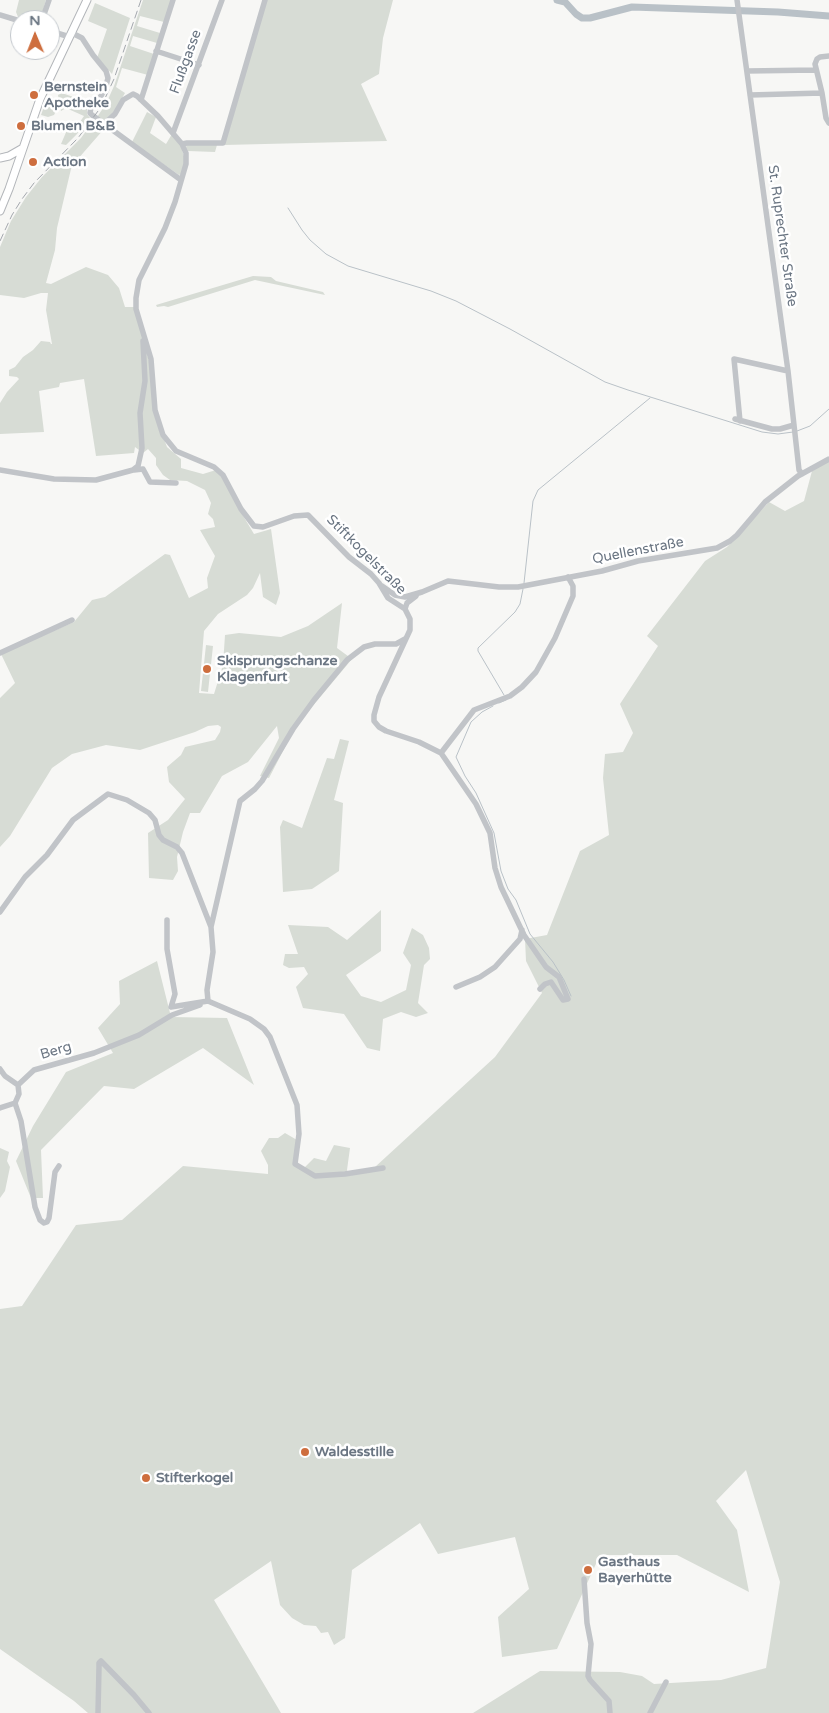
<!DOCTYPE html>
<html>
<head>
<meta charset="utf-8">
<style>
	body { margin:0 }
	#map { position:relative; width:829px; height:1713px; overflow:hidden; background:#f7f7f5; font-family:"Varela Round",sans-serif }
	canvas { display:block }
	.north { position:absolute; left:10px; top:10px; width:50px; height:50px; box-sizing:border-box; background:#fff; border:1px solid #c3c8cd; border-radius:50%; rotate:359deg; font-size:14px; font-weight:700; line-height:20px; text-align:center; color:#6a7582 }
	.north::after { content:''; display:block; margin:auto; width:18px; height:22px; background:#ce6e3e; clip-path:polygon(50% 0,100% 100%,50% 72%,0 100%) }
</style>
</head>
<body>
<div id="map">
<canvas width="829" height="1713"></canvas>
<div class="north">N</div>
</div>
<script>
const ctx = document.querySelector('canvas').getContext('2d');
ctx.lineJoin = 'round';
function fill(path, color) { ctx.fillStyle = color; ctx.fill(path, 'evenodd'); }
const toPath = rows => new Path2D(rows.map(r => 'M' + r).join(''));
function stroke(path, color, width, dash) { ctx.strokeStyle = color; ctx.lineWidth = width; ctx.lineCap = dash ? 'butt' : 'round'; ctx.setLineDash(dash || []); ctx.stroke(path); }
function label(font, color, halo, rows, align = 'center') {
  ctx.font = font + ' "Varela Round",sans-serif'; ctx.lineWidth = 5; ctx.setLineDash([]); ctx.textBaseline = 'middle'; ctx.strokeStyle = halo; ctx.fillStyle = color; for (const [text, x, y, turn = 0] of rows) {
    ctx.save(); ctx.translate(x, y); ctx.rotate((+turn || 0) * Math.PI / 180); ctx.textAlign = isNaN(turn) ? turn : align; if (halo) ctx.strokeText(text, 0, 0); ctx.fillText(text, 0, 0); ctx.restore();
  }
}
fill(toPath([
	[19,0,46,0,40,20,24,20,18,17,16,12],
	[143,0,171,0,164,22,140,16,137,26,160,33,157,43,133,36,130,46,154,54,148,75,122,68,116,87,125,93,113,114,103,121,97,117,106,104,114,86],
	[267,0,393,0,383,38,379,74,361,84,387,141,224,145],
	[95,3,130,18,112,74,97,58,107,29,88,21],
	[62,93,90,103,87,110,87,114,90,118,77,134,66,145,61,144,67,130,73,132,84,116,66,108,61,111,58,95],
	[47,98,55,100,56,111,54,115,48,117,41,115],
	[147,112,156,117,150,133,166,144,172,134,181,146,185,160,181,174,179,175,132,142],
	[95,119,104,126,104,129,77,160,71,169,57,228,55,250,46,283,51,284,86,267,108,275,119,288,125,307,134,307,149,361,153,409,167,447,181,459,181,468,203,474,216,470,225,480,239,509,254,534,271,529,280,593,276,605,263,597,260,573,253,588,247,595,218,614,204,631,199,693,214,694,223,665,225,635,239,633,281,637,308,626,342,603,337,648,352,659,296,726,269,778,260,776,279,738,277,726,248,762,222,776,200,813,190,813,183,832,177,857,178,871,173,880,149,878,148,833,168,820,185,799,169,782,167,767,181,755,185,747,215,740,220,732,221,727,218,725,208,726,195,732,140,750,106,745,72,754,52,768,10,836,0,847,0,698,15,683,1,654,74,622,92,600,105,597,165,554,170,555,189,598,208,588,207,578,215,556,200,530,215,527,213,519,208,514,211,503,205,490,187,481,170,480,163,475,156,465,156,458,148,449,143,453,135,447,134,453,96,456,84,379,60,383,59,387,39,391,44,432,0,434,0,403,7,392,19,379,17,377,9,376,9,370,15,367,23,357,33,350,41,341,50,342,51,344,52,344,46,310,48,293,41,293,24,298,0,295,0,247,11,221,26,197,42,177,81,138],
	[187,145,217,145,215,152,188,151,186,147],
	[253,276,271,277,276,281,323,292,325,295,255,280,168,307,164,306,157,307,156,305],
	[829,460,829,1713,473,1713,540,1671,620,1672,642,1676,654,1684,721,1680,766,1668,780,1582,746,1470,716,1501,737,1530,749,1592,677,1555,600,1555,557,1649,502,1657,498,1617,529,1589,515,1537,438,1554,420,1523,352,1570,345,1638,334,1645,328,1632,321,1633,316,1626,304,1625,292,1618,280,1605,271,1561,214,1600,281,1713,88,1713,74,1701,0,1649,0,1309,22,1306,76,1225,122,1220,183,1166,268,1174,268,1165,261,1151,269,1138,278,1138,285,1133,297,1140,293,1163,302,1170,314,1158,326,1161,334,1145,350,1148,347,1170,349,1176,375,1167,495,1057,542,993,526,961,525,939,547,935,580,851,609,835,603,778,605,754,623,752,633,733,620,704,658,646,647,636,705,561,727,547,769,502,785,511,804,501,812,471],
	[206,645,213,646,208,692,201,691],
	[340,739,349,741,334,800,343,803,339,871,312,889,283,892,280,827,283,820,302,828,327,758,334,759],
	[381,910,381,951,346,975,361,996,381,1002,406,990,411,965,403,953,412,928,423,935,429,948,430,959,424,965,418,1003,428,1013,416,1017,401,1012,383,1019,380,1051,367,1048,344,1014,303,1008,296,987,308,974,304,967,289,968,283,965,285,954,298,954,288,925,328,927,347,940],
	[157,961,171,1017,227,1018,254,1085,203,1048,134,1089,104,1086,41,1150,43,1198,31,1198,16,1161,33,1126,66,1072,113,1053,98,1028,120,1004,119,981],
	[0,1148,9,1152,7,1161,10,1167,5,1191,0,1198]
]), '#d7dcd5');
stroke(toPath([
	[288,208,302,230,310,240,326,254,348,266,431,291,456,301,510,329,605,382,628,390,762,432,778,434,793,432],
	[797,431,810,426,829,409],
	[524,583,533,501,538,490,650,398],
	[504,695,478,651,478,648,515,612,520,604,523,589],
	[499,703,506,700],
	[493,706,482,712,471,722,456,757,465,776,476,793,494,833,501,871,508,889,516,900,530,934,553,962,564,980,571,996]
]), '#b9c1c7', 1);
stroke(toPath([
	[557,0,565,2,576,14,582,18,590,18,632,7,778,12,829,16]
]), '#b9c1c7', 7);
const major = toPath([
	[0,158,9,156,23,148],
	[0,211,9,189,40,99,87,0]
]);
stroke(major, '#b3b6ba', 9);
stroke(toPath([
	[737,0,788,371,799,470,802,474],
	[0,15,20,21],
	[42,20,49,0],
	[50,31,70,37],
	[72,33,82,38,93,55,106,71,108,78,106,86,101,96,91,107,90,113,92,115,181,180],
	[156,51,199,65],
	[747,71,816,70],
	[822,93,815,64,817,59,820,57,829,56],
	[750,95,822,93,826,118,829,123],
	[141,100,173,0],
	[104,124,115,114,123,100,133,94,137,96,158,116,182,144,186,153,186,164,175,202,165,228,139,280,136,298,136,309,151,359,155,410,163,435,176,451,214,467,223,475,241,509,254,526,263,527,294,516,308,515,349,557,371,574,379,583,388,598,405,609,410,619,410,630,379,697,374,715,374,721,379,727,386,731,419,742,441,753,476,804,490,833,495,868,501,887,524,935,546,967,559,977,568,999,563,1000,551,982,545,984,540,989],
	[173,133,222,0],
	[182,144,187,143,223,143,265,0],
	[735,419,772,429,780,429,794,425],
	[740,421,734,359,788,371],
	[0,470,54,479,96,480,133,470,138,466,142,448,140,413,145,381,143,341],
	[134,470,143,469,150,482,176,483],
	[382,586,395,595,405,597,422,592,448,581,499,587,518,587,602,571,638,561,717,548,730,541,737,535,765,502,798,476,829,459],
	[405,609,407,603,416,596],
	[0,653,72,620],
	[441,753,474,710,510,696,522,687,536,672,555,638,573,596,573,586,568,577],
	[0,912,25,877,47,855,73,820,108,794,127,800,149,813,155,820,159,835,163,840,177,847,182,853,211,927],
	[167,920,167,949,175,994,171,1007,208,1001,250,1019,264,1029,270,1037,297,1105,299,1134,295,1164,315,1176,345,1174,383,1168],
	[456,987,480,977,495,967,520,939,522,930],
	[208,1001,207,990,213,952,211,927,240,801,255,789,262,781,293,729,314,700,347,660,364,647,375,644,396,644,405,639],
	[0,1069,5,1076,18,1085],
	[18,1085,34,1070,94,1053,139,1035,172,1015,200,1005],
	[18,1085,19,1094,15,1103,21,1121,35,1207,40,1220,44,1223,47,1222,49,1218,55,1172,59,1166],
	[0,1108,15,1103],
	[584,1579,587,1623,591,1644,588,1676,590,1680,609,1701,610,1713],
	[98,1713,99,1667,99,1663,101,1661,134,1695,149,1713],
	[650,1713,666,1682]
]), '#c1c4c8', 5.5);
stroke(major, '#fff', 7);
stroke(toPath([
	[0,241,12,215,22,199,34,183,78,138,101,107,114,79,141,0]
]), '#a3a7ad', 1, [8, 4]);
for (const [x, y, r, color] of [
	[34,95,5,"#ce6e3e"],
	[21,126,5,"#ce6e3e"],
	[33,162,5,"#ce6e3e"],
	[207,669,5,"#ce6e3e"],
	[305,1452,5,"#ce6e3e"],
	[146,1478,5,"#ce6e3e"],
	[588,1570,5,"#ce6e3e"]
]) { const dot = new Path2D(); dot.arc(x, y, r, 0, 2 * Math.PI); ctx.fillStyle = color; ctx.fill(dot); stroke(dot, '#fff', 2); }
label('14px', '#6a7582', '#fff', [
	["Flußgasse",186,62,-70],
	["St. Ruprechter Straße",782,236,82],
	["Quellenstraße",638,551,-11],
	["Stiftkogelstraße",366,555,45],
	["Berg",56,1051,-16]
]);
label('bold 14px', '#6a7582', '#fff', [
	["Bernstein",44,87],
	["Apotheke",44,103],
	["Blumen B&B",31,126],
	["Action",43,162],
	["Skisprungschanze",217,661],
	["Klagenfurt",217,677],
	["Waldesstille",315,1452],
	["Stifterkogel",156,1478],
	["Gasthaus",598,1562],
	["Bayerhütte",598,1578]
], 'left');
</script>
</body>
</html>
